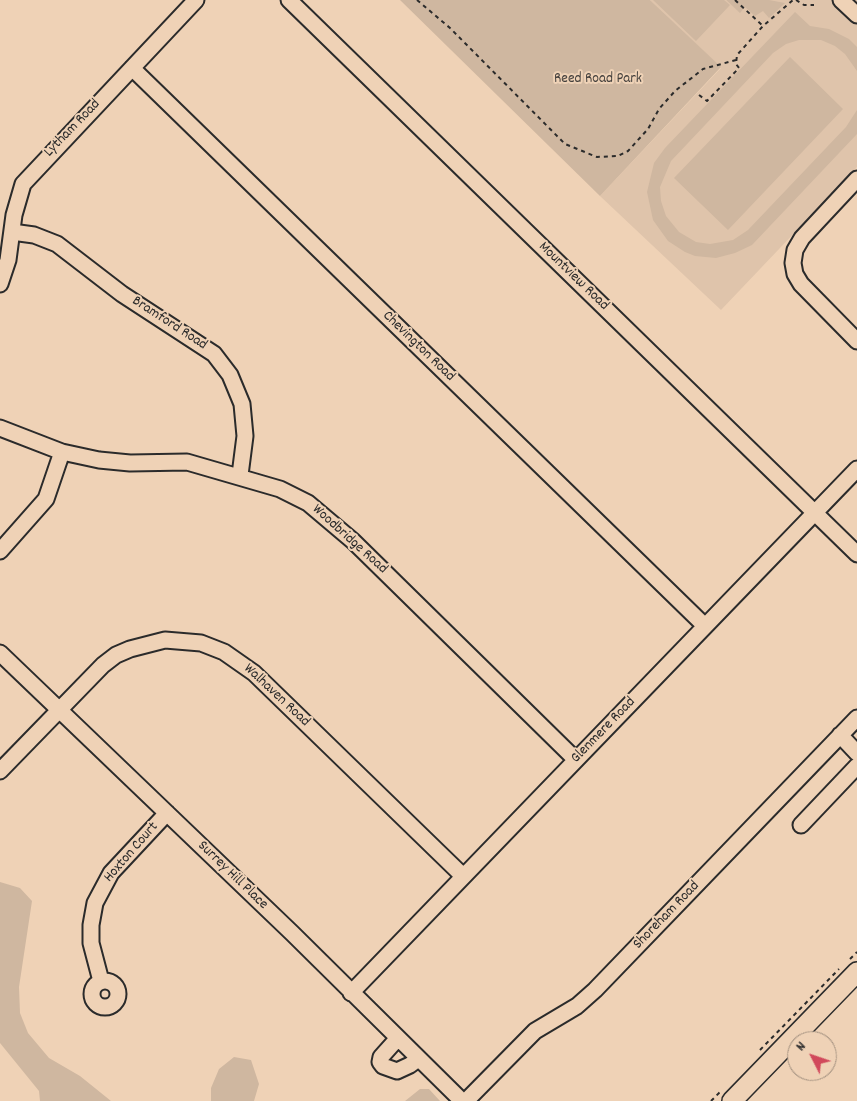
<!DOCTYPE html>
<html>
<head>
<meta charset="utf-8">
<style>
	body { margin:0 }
	#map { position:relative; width:857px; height:1101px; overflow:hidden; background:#efd2b6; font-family:Dekko,sans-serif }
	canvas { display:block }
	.north { position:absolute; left:787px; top:1031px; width:50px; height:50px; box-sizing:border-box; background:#efd2b6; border:1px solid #a18f7e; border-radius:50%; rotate:311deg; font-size:14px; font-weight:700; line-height:20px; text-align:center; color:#2b2b2b }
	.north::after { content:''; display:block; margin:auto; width:18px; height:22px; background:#d1495b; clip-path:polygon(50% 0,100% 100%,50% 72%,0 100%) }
</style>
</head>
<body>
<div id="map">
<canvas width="857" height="1101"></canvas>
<div class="north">N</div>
</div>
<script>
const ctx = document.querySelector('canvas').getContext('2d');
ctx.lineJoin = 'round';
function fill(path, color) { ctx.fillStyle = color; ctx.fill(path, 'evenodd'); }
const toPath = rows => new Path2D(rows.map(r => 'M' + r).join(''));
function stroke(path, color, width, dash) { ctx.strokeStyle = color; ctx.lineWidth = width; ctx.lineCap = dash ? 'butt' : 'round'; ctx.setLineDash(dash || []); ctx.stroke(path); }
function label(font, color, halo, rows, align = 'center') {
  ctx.font = font + ' Dekko,sans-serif'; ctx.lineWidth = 4; ctx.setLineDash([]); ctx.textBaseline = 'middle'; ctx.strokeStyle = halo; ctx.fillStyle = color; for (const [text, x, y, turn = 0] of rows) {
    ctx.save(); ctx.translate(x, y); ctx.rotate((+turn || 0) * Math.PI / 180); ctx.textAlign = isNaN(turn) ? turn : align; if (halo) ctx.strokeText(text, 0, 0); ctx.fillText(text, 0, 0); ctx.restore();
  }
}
fill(toPath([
	[650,0,726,0,740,12,752,0,857,0,857,167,721,310,600,196,721,68]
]), '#dfc4ab');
fill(toPath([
	[400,0,650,0,721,67,600,196],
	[653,0,724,0,730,5,696,41],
	[726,0,769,0,785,3,769,18,763,11,755,16,745,7,740,13],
	[795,12,810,26,829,29,849,39,857,47,857,71,845,54,835,46,821,40,799,40,786,44,773,53,671,161,660,187,661,201,666,216,679,232,696,242,710,244,733,240,748,230,846,127,857,110,857,134,752,245,735,253,716,258,695,256,685,252,668,241,653,220,647,192,654,163,665,148],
	[790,57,843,109,728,230,674,178],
	[0,882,20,888,32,901,19,987,20,1013,28,1033,49,1058,80,1076,111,1101,40,1101,39,1091,0,1043],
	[234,1057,251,1060,259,1084,254,1101,211,1101,211,1088,219,1069],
	[420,1089,429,1089,440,1101,405,1101]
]), '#cfb7a0');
const minor = toPath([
	[289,0,857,554],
	[841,0,857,15],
	[132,68,705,626],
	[857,179,802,238,795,250,793,263,795,274,801,284,857,341],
	[12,232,34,235,57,244,122,294,214,354,230,375,242,404,245,436,240,475],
	[0,284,8,260,14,215,23,184,196,0],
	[0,428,62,452,99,460,130,463,187,462,280,489,308,503,353,541,576,760],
	[0,551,46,499,62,452],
	[0,653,292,933,462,1101],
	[840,735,857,753],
	[0,771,103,665,116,655,130,649,165,640,201,643,224,652,254,673,463,876],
	[801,825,857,766],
	'92 994a13 13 0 1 1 26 0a13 13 0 1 1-26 0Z',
	[101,981,91,943,91,925,95,903,111,873,167,813],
	[351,993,857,469],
	[398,1038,381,1057,380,1062,383,1066,397,1071,410,1065,418,1059],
	[466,1101,535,1031,577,1006,595,990,857,718]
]);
const major = toPath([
	[732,1101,857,972]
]);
stroke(minor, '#2b2b2b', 19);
stroke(major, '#2b2b2b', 22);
stroke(toPath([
	[417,0,450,28,565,144,597,157,618,156,628,151,648,129,659,109,675,91,703,69,736,60],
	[735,0,763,26],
	[796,0,804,5,814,5],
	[699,95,707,101,739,68,736,64,737,55,763,26,793,0],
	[850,959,857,952],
	[760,1050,839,969],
	[711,1101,721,1091]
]), '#2b2b2b', 2, [4, 4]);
stroke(minor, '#efd2b6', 15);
stroke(major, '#efd2b6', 19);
label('15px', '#44403d', '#efd2b6', [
	["Reed Road Park",598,80]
]);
label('15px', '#2b2b2b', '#efd2b6', [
	["Lytham Road",73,129,-46],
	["Mountview Road",573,277,44],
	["Bramford Road",169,324,33],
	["Chevington Road",418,347,44],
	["Woodbridge Road",349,540,42],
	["Walhaven Road",276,696,43],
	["Glenmere Road",604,731,-46],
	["Hoxton Court",132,853,-49],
	["Surrey Hill Place",232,876,44],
	["Shoreham Road",667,916,-46]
]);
</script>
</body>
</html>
